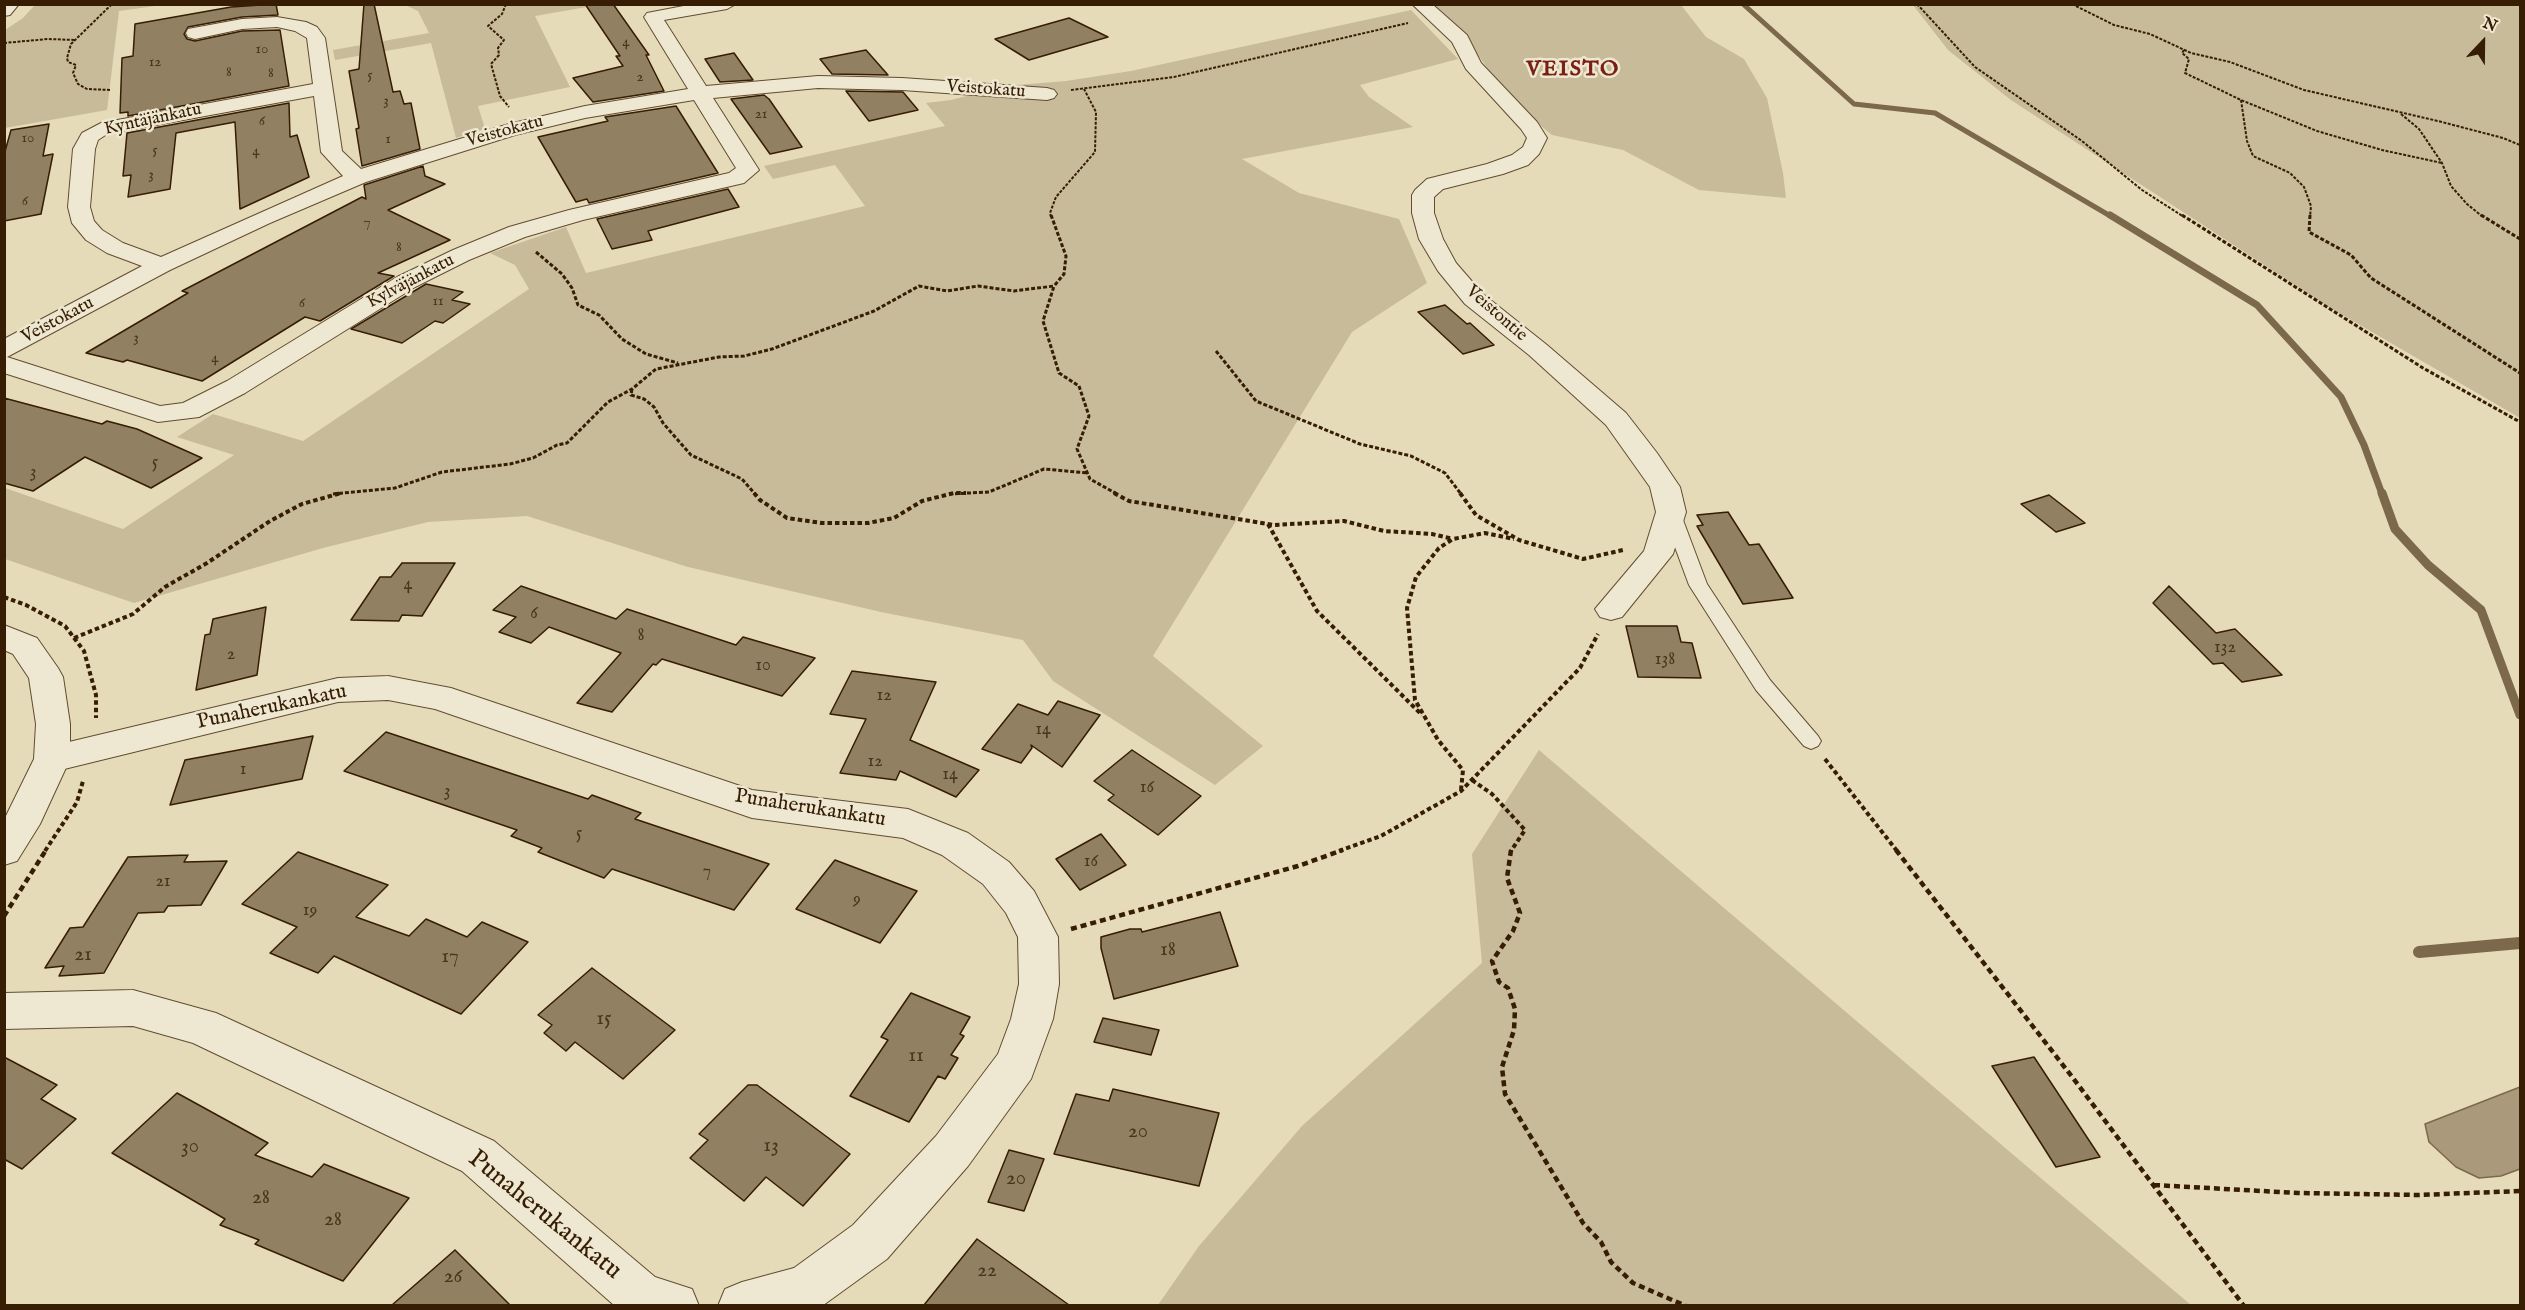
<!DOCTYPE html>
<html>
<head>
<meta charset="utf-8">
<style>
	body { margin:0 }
	#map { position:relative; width:2525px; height:1310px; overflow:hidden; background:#e5dbb9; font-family:"IM FELL English",serif }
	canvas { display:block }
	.frame { position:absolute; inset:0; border:6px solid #361d03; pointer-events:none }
	.north { position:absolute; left:2453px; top:12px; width:60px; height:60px; -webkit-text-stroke:4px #eee8d2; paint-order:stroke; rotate:22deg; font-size:16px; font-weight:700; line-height:24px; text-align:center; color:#361d03 }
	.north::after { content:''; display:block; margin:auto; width:21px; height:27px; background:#361d03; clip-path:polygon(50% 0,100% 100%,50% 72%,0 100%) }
</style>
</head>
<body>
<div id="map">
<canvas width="2525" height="1310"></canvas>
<div class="frame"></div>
<div class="north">N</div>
</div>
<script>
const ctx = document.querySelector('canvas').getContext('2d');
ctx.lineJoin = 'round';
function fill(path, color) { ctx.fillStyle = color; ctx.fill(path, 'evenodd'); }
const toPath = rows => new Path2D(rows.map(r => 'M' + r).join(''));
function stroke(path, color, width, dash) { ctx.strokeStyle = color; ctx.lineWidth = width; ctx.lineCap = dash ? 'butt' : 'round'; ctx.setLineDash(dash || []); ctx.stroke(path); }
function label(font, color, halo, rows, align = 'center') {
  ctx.font = font + ' "IM FELL English",serif'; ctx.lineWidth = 5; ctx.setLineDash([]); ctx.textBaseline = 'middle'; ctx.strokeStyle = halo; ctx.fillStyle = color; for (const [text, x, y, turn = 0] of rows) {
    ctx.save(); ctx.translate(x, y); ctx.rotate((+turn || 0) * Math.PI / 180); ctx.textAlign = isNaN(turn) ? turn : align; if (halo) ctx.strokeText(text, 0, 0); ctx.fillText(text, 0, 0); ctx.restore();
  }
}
fill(toPath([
	[35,5,162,5,119,11,107,110,5,128,5,30,23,18],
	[405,5,598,5,535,16,570,87,478,106,485,129,456,138,431,43,335,60,333,50,429,33,418,11],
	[1428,5,1681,5,1706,37,1744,59,1767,98,1783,173,1786,198,1699,190,1623,150,1552,135,1511,101,1468,41],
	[1913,5,2520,5,2520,418,2329,307,2011,100,1948,50],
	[1411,10,1458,59,1360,85,1369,97,1413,127,1242,159,1299,193,1399,219,1427,283,1352,332,1153,656,1263,746,1215,785,1053,681,1023,640,881,612,688,567,527,516,428,522,323,548,134,603,5,559,5,488,123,529,234,455,177,437,213,414,303,441,529,289,515,265,490,253,566,227,586,273,865,206,835,165,773,179,764,166,945,126,926,103,951,100,1005,86,1066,81,1131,71],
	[1539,750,2017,1158,2191,1305,1158,1305,1199,1246,1302,1126,1482,963,1472,854]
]), '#c7bb9a');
const water = toPath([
	[2520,1087,2520,1169,2501,1176,2479,1178,2456,1167,2429,1142,2425,1124,2520,1087]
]);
fill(water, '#aa9a7b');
stroke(water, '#7c684b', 1.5);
stroke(toPath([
	[1743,4,1854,104,1935,113,2112,217]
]), '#7c684b', 5);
stroke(toPath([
	[2110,215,2257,305,2341,397,2364,445,2382,494]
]), '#7c684b', 7);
stroke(toPath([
	[2382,493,2395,529,2428,565,2481,610,2520,715]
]), '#7c684b', 9);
stroke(toPath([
	[2419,952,2520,943]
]), '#7c684b', 12);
const building = toPath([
	[276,4,278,15,242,17,188,27,184,34,187,39,195,41,242,31,280,30,289,86,128,116,128,112,120,113,122,58,133,56,135,24,231,7,276,4],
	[364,4,374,4,393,92,400,91,404,104,411,103,420,149,362,166,356,129,359,128,349,71,359,69,364,4],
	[585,4,613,4,649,55,646,55,664,91,593,102,573,78,623,66,616,56,620,56,585,4],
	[1069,18,1108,37,1029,60,995,39,1069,18],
	[866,50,888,75,832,74,820,59,866,50],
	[734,53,753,80,720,82,705,59,734,53],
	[846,91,903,92,918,110,869,121,846,91],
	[764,95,769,99,802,147,770,154,731,99,764,95],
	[289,103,290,137,297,135,309,177,240,209,235,122,176,133,170,189,128,197,131,175,123,176,127,133,289,103],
	[676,106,718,173,589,203,587,199,576,202,538,137,608,121,605,117,676,106],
	[49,124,43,156,53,154,41,214,4,221,4,155,11,130,49,124],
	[423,166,425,176,445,184,388,210,450,240,378,273,394,276,320,321,305,317,202,381,127,360,123,362,86,353,188,293,182,291,362,197,366,199,364,185,423,166],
	[728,189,739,207,648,231,652,240,612,249,597,219,728,189],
	[426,284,463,292,452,300,470,304,443,323,435,321,402,343,351,329,426,284],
	[1445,305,1467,324,1470,323,1494,345,1463,354,1418,312,1445,305],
	[4,398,102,424,107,421,137,429,202,458,151,488,85,457,33,491,4,483,4,398],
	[2049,495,2085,523,2056,532,2021,504,2049,495],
	[1728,512,1749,545,1759,544,1793,598,1743,604,1697,526,1703,525,1697,515,1728,512],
	[402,563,455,563,422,616,402,615,399,621,351,620,380,577,391,577,402,563],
	[521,586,616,619,627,609,736,645,743,637,815,658,782,696,662,659,656,665,653,664,612,712,577,703,621,653,549,627,531,643,499,632,516,617,493,610,521,586],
	[2169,586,2216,633,2235,629,2282,675,2242,682,2223,663,2213,664,2153,603,2169,586],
	[266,607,257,675,196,690,205,635,210,634,213,619,266,607],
	[1626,626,1677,626,1681,642,1692,643,1701,678,1638,677,1626,626],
	[852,671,936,682,910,740,979,770,956,797,900,771,896,780,840,773,866,719,830,714,852,671],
	[1058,701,1100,715,1062,767,1031,745,1032,748,1021,763,982,749,1018,704,1048,715,1058,701],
	[386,732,588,799,592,795,641,813,635,819,769,864,734,910,612,869,604,878,538,852,542,848,511,836,517,830,344,771,386,732],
	[313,736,302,779,170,805,185,760,313,736],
	[1132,750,1201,796,1158,835,1108,800,1114,795,1094,781,1132,750],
	[1101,834,1126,865,1080,890,1056,859,1101,834],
	[298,852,388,885,356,917,409,936,426,919,467,937,482,922,528,942,461,1014,334,956,318,973,270,953,297,927,242,904,298,852],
	[188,855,184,862,227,861,201,905,168,906,164,912,138,913,104,973,59,976,64,966,45,968,70,928,83,927,128,857,188,855],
	[835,860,917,891,880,943,796,909,835,860],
	[1220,912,1238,966,1114,999,1101,948,1101,937,1130,929,1141,929,1142,932,1220,912],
	[592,968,675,1030,623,1079,575,1042,566,1051,544,1033,552,1025,538,1015,592,968],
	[911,993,970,1017,960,1034,964,1036,951,1055,958,1058,945,1079,938,1076,909,1122,850,1096,888,1040,881,1037,911,993],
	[1103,1018,1159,1030,1151,1055,1094,1042,1103,1018],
	[4,1057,57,1085,41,1099,76,1119,22,1169,4,1159,4,1057],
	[2034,1057,2100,1157,2056,1167,1992,1066,2034,1057],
	[748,1085,757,1085,850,1154,803,1206,766,1177,744,1201,690,1158,708,1140,699,1134,748,1085],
	[1113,1089,1219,1113,1199,1186,1054,1154,1076,1094,1109,1101,1113,1089],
	[177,1093,268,1143,255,1155,312,1177,324,1164,409,1198,343,1281,255,1244,259,1240,220,1225,225,1219,112,1153,177,1093],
	[1009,1150,1044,1159,1024,1211,988,1202,1009,1150],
	[977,1239,1069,1305,924,1305,977,1239],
	[455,1250,510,1305,392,1305,455,1250]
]);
fill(building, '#918062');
stroke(building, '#361d03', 1.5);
const service = toPath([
	[1671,506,1677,508,1680,512,1707,584,1770,680,1818,736,1821,741,1818,746,1811,749,1804,746,1756,690,1689,585,1662,512,1665,508,1671,506]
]);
const minor = toPath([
	[694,4,736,4,727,9,664,20,706,86,818,76,902,78,1047,88,1054,90,1057,94,1054,98,1047,100,902,90,818,88,713,98,759,170,744,183,583,220,525,237,469,260,415,287,245,393,199,417,158,422,4,373,4,339,142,266,107,253,86,240,72,223,68,207,73,149,82,133,101,123,313,84,307,38,295,31,277,27,242,29,195,39,188,37,186,33,188,29,242,19,277,17,306,22,317,27,325,38,342,151,361,169,509,124,585,106,688,89,644,17,647,13,694,4],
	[314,96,321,152,343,176,161,257,123,243,102,230,94,221,90,207,95,149,98,140,107,134,314,96],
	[694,100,736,168,729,173,569,210,509,227,453,250,397,277,227,381,183,403,160,406,7,357,170,270,270,223,366,182,515,135,585,118,694,100],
	[1412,4,1432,4,1467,35,1481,63,1537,122,1547,138,1539,154,1528,165,1503,174,1443,189,1434,197,1434,213,1443,239,1456,263,1483,294,1547,345,1626,413,1657,453,1680,487,1686,512,1673,554,1622,617,1611,620,1600,617,1595,609,1644,551,1656,512,1650,487,1606,425,1529,355,1465,304,1438,271,1419,239,1412,213,1412,195,1415,190,1427,179,1487,164,1512,155,1523,147,1527,138,1521,129,1466,69,1452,42,1412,4],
	[388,676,451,688,752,790,908,809,968,833,1009,862,1034,891,1058,937,1059,984,1053,1019,1031,1079,968,1166,887,1259,822,1306,718,1306,725,1289,742,1282,794,1268,853,1225,936,1136,998,1054,1011,1019,1019,984,1018,937,1006,913,983,884,942,855,903,838,752,818,435,709,388,700,338,702,52,772,39,769,34,759,39,749,52,746,338,678,388,676],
	[133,990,216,1013,494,1141,655,1277,692,1289,699,1306,615,1306,462,1171,193,1043,133,1026,4,1029,4,993,133,990]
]);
const tertiary = toPath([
	[4,4,19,4,10,15,4,16,4,4],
	[4,625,37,638,58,668,63,677,70,724,70,759,40,824,17,861,4,865,4,820,34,759,36,724,29,678,13,654,4,650,4,625]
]);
stroke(service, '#624c30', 2);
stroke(minor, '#624c30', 2);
stroke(tertiary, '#624c30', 2);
stroke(toPath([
	[506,4,502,14,488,26,504,40,498,48,499,55,491,64,500,96,509,107],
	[1917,4,1975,67,2082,141,2142,190,2184,217],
	[2072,4,2114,25,2150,34,2191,53,2230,62,2304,90,2438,121,2503,138,2520,145],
	[4,43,48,39,75,40],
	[2184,50,2182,53,2189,59,2185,73,2241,100,2317,131,2382,150,2442,163],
	[110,90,87,89,78,84,73,73,76,65,68,62,67,58,71,44,112,4],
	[1071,90,1174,77,1408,23],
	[2241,100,2247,141,2253,156,2290,173,2304,187,2311,206,2310,217],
	[2401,114,2419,129,2442,163,2451,186,2467,204,2483,217],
	[1051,217,1050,213,1056,197,1095,152,1096,112,1084,89]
]), '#361d03', 2, [3, 1.5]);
stroke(toPath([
	[1051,215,1066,256,1064,274,1054,286],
	[2182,215,2423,368,2520,422],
	[2310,215,2309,232,2351,255,2371,278,2520,373],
	[2481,215,2520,239],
	[536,252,562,274,572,288,578,305,599,315,622,339,646,354,678,363],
	[1216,351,1256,401,1360,444,1411,456,1445,473,1461,494],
	[632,389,631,395,644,399,654,407,663,423,691,455,742,479,755,494],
	[333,494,395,488,442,472,510,464,533,458,557,445,567,443,608,402,632,389,656,369,719,357,744,356,772,349,874,311,919,286,947,291,978,286,1014,291,1054,286,1043,321,1059,373,1079,386,1089,416,1077,449,1090,479,1117,494],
	[949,494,989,492,1044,469,1088,473]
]), '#361d03', 3, [4, 2]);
stroke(toPath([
	[754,493,760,500,787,518,822,523,868,523,894,518,922,501,954,493,966,493],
	[1114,493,1129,501,1274,525,1344,521,1384,531,1432,534,1453,539],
	[1460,493,1476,515,1519,540,1583,559,1623,550],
	[1268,524,1317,611,1422,715],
	[4,597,26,605,65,626,84,651,96,695,96,718],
	[74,638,133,614,165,587,207,563,270,521,302,504,341,493],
	[1825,759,1897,851],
	[1472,780,1492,794,1525,830,1511,851],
	[1461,790,1463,770,1438,740,1415,700,1407,608,1416,577,1439,548,1453,539,1485,533,1514,539],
	[45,851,77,802,83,781],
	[1339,851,1381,836,1461,791,1580,668,1598,634]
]), '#361d03', 4, [4.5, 3]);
stroke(toPath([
	[1511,850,1507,878,1520,913,1513,931,1492,961,1499,982,1508,988,1515,1009,1514,1030,1502,1067,1505,1094,1583,1223,1601,1242,1611,1262,1633,1283,1686,1306],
	[1896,850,2073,1078,2244,1306],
	[4,916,46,850],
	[1071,929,1298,866,1343,850],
	[2154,1185,2298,1193,2418,1195,2520,1191]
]), '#361d03', 4.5, [6, 4]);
fill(service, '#eee8d2');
fill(minor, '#eee8d2');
fill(tertiary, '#eee8d2');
label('15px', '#4d361b', null, [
	["4",626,43],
	["10",262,50],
	["12",155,63],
	["8",229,73],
	["8",271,74],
	["5",370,76],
	["2",640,78],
	["3",386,102],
	["21",761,115],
	["6",262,122],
	["10",28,139],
	["1",388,140],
	["5",155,151],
	["4",256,152],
	["3",151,176],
	["6",25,202],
	["7",367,223],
	["8",399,248],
	["11",438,302],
	["6",302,304],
	["3",136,339],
	["4",215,359]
]);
label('18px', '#361d03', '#eee8d2', [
	["Veistokatu",986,90,4],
	["Kyntäjänkatu",153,120,-12],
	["Veistokatu",505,132,-15],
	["Kylväjänkatu",411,282,-28],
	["Veistontie",1496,314,41],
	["Veistokatu",58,321,-28]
]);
label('18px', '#4d361b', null, [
	["5",155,463],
	["3",33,473],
	["4",408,585],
	["6",534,614],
	["8",641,636],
	["132",2225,648],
	["2",231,655],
	["138",1665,660],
	["10",763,666],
	["12",884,696],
	["14",1043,730],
	["12",875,762],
	["1",243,770],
	["14",950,775],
	["16",1147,788],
	["3",447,792],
	["5",579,834],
	["16",1091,862],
	["7",707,872],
	["21",163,882],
	["9",857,900],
	["19",310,911]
]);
label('21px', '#361d03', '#eee8d2', [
	["Punaherukankatu",272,708,-12],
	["Punaherukankatu",810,809,9]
]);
label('21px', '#4d361b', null, [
	["18",1168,951],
	["21",83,956],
	["17",450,958],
	["15",604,1020],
	["11",916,1057],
	["20",1138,1133],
	["13",771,1147],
	["30",190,1148],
	["20",1016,1180],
	["28",261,1199],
	["28",333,1221],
	["22",987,1272],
	["26",453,1278]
]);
ctx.letterSpacing = '1.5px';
label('bold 22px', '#7a1f14', '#eee8d2', [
	["VEISTO",1573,70]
]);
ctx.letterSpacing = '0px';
label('26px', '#361d03', '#eee8d2', [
	["Punaherukankatu",544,1216,39]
]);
</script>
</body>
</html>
